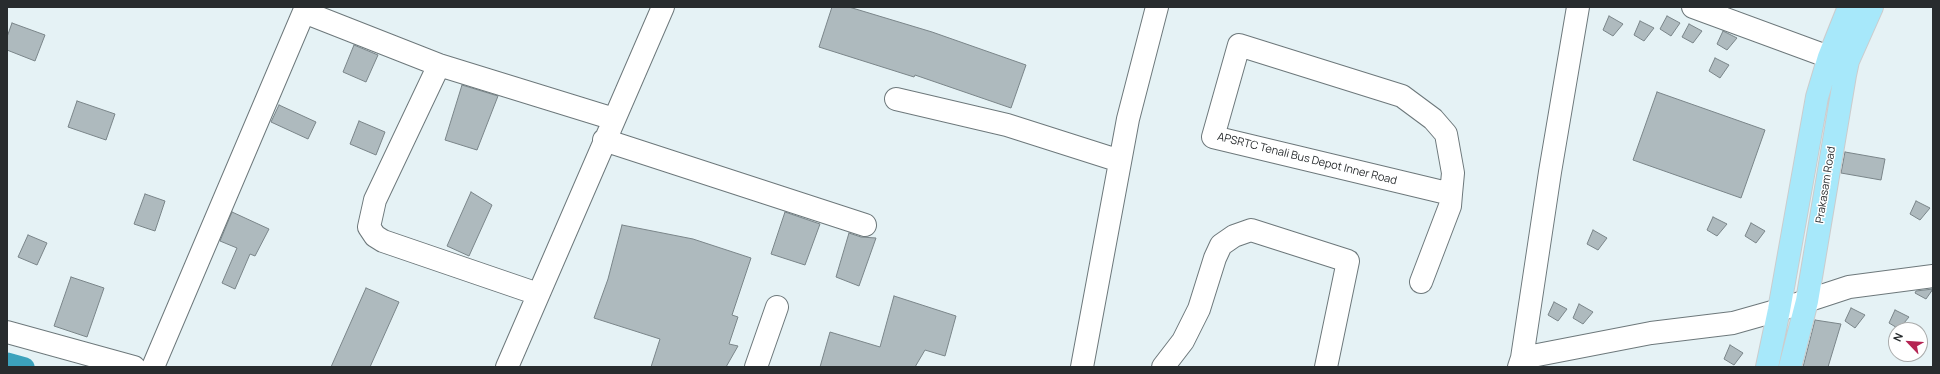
<!DOCTYPE html>
<html>
<head>
<meta charset="utf-8">
<style>
	body { margin:0 }
	#map { position:relative; width:1940px; height:374px; overflow:hidden; background:#e5f2f5; font-family:Manrope,sans-serif }
	canvas { display:block }
	.frame { position:absolute; inset:0; border:8px solid #282c2e; pointer-events:none }
	.north { position:absolute; left:1888px; top:322px; width:40px; height:40px; box-sizing:border-box; background:#fff; border:1px solid #a9abab; border-radius:50%; rotate:295deg; font-size:11px; font-weight:700; line-height:16px; text-align:center; color:#282c2e }
	.north::after { content:''; display:block; margin:auto; width:14px; height:18px; background:#b52553; clip-path:polygon(50% 0,100% 100%,50% 72%,0 100%) }
</style>
</head>
<body>
<div id="map">
<canvas width="1940" height="374"></canvas>
<div class="frame"></div>
<div class="north">N</div>
</div>
<script>
const ctx = document.querySelector('canvas').getContext('2d');
ctx.lineJoin = 'round';
const toPath = rows => new Path2D(rows.map(r => 'M' + r).join(''));
function stroke(path, color, width, dash) { ctx.strokeStyle = color; ctx.lineWidth = width; ctx.lineCap = dash ? 'butt' : 'round'; ctx.setLineDash(dash || []); ctx.stroke(path); }
function fill(path, color) { ctx.fillStyle = color; ctx.fill(path, 'evenodd'); }
function label(font, color, halo, rows, align = 'center') {
  ctx.font = font + ' Manrope,sans-serif'; ctx.lineWidth = 3; ctx.setLineDash([]); ctx.textBaseline = 'middle'; ctx.strokeStyle = halo; ctx.fillStyle = color; for (const [text, x, y, turn = 0] of rows) {
    ctx.save(); ctx.translate(x, y); ctx.rotate((+turn || 0) * Math.PI / 180); ctx.textAlign = isNaN(turn) ? turn : align; if (halo) ctx.strokeText(text, 0, 0); ctx.fillText(text, 0, 0); ctx.restore();
  }
}
stroke(toPath([
	[7,362,25,367]
]), '#3ca2bc', 19);
const building = toPath([
	[832,7,849,7,932,32,1026,65,1011,108,915,75,914,77,819,47,832,7],
	[1609,16,1623,24,1613,36,1603,30,1609,16],
	[1667,16,1680,23,1671,36,1660,29,1667,16],
	[1640,21,1654,28,1644,41,1634,35,1640,21],
	[12,23,45,35,35,61,7,50,7,37,12,23],
	[1689,24,1702,31,1693,43,1682,37,1689,24],
	[1723,31,1737,38,1727,50,1717,44,1723,31],
	[354,45,378,55,366,82,343,72,354,45],
	[1715,58,1729,65,1720,78,1709,71,1715,58],
	[462,85,498,96,477,150,445,140,462,85],
	[1657,92,1765,130,1741,198,1633,160,1657,92],
	[77,101,115,114,106,140,68,127,77,101],
	[279,105,316,122,308,139,271,122,279,105],
	[359,121,385,132,376,155,350,144,359,121],
	[1845,152,1885,159,1881,180,1841,173,1845,152],
	[471,192,492,205,469,256,447,246,471,192],
	[145,194,165,201,155,231,134,224,145,194],
	[1916,201,1930,208,1920,220,1910,214,1916,201],
	[232,212,269,229,255,256,250,254,235,289,222,283,237,248,220,241,232,212],
	[785,212,820,224,805,265,771,254,785,212],
	[1713,217,1727,224,1717,236,1707,230,1713,217],
	[1751,223,1765,231,1756,243,1745,236,1751,223],
	[622,225,693,239,751,258,732,315,738,317,729,344,738,346,726,367,651,367,660,339,594,318,608,279,622,225],
	[1593,230,1607,238,1598,250,1587,244,1593,230],
	[849,233,861,237,876,238,859,286,836,277,849,233],
	[28,235,47,243,37,265,18,257,28,235],
	[71,277,104,288,87,337,54,326,71,277],
	[366,288,399,302,370,367,331,367,366,288],
	[1933,289,1926,299,1915,293,1916,291,1933,289],
	[894,296,956,316,945,356,925,350,915,367,820,367,830,332,880,347,894,296],
	[1554,302,1567,309,1558,321,1548,315,1554,302],
	[1579,304,1593,312,1583,324,1573,318,1579,304],
	[1851,308,1865,315,1855,328,1845,321,1851,308],
	[1895,310,1909,317,1899,329,1889,323,1895,310],
	[1815,320,1841,324,1828,367,1803,367,1815,320],
	[1730,345,1743,353,1734,365,1724,359,1730,345]
]);
fill(building, '#aebabe');
stroke(building, '#7a8589', 1);
const minor = toPath([
	[1693,7,1829,57],
	[304,12,439,65,614,119],
	[439,65,375,200,369,227,375,236,383,241,538,294],
	[896,99,1007,125,1120,161],
	[604,140,865,225],
	[1421,282,1450,206,1451,194,1453,173,1446,134,1433,119,1402,96,1239,45,1213,137,1451,194],
	[7,332,134,367],
	[1522,358,1550,172,1578,7],
	[153,367,306,7],
	[507,367,663,7],
	[756,367,777,307],
	[1082,367,1128,119,1157,7],
	[1163,367,1183,341,1199,309,1215,258,1221,245,1234,236,1251,230,1348,261,1326,367],
	[1519,367,1522,358,1651,333,1733,323,1779,310,1849,287,1933,276]
]);
const major = toPath([
	[1767,367,1779,310,1817,97,1829,57,1849,7],
	[1790,367,1807,301,1845,75,1848,61,1872,7]
]);
stroke(minor, '#6d787b', 24);
stroke(major, '#cbcccd', 24);
stroke(minor, '#fff', 22);
stroke(major, '#a7e8fa', 22);
label('11px', '#282c2e', '#fff', [
	["APSRTC Tenali Bus Depot Inner Road",1307,159,14],
	["Prakasam Road",1826,185,-81]
]);
</script>
</body>
</html>
